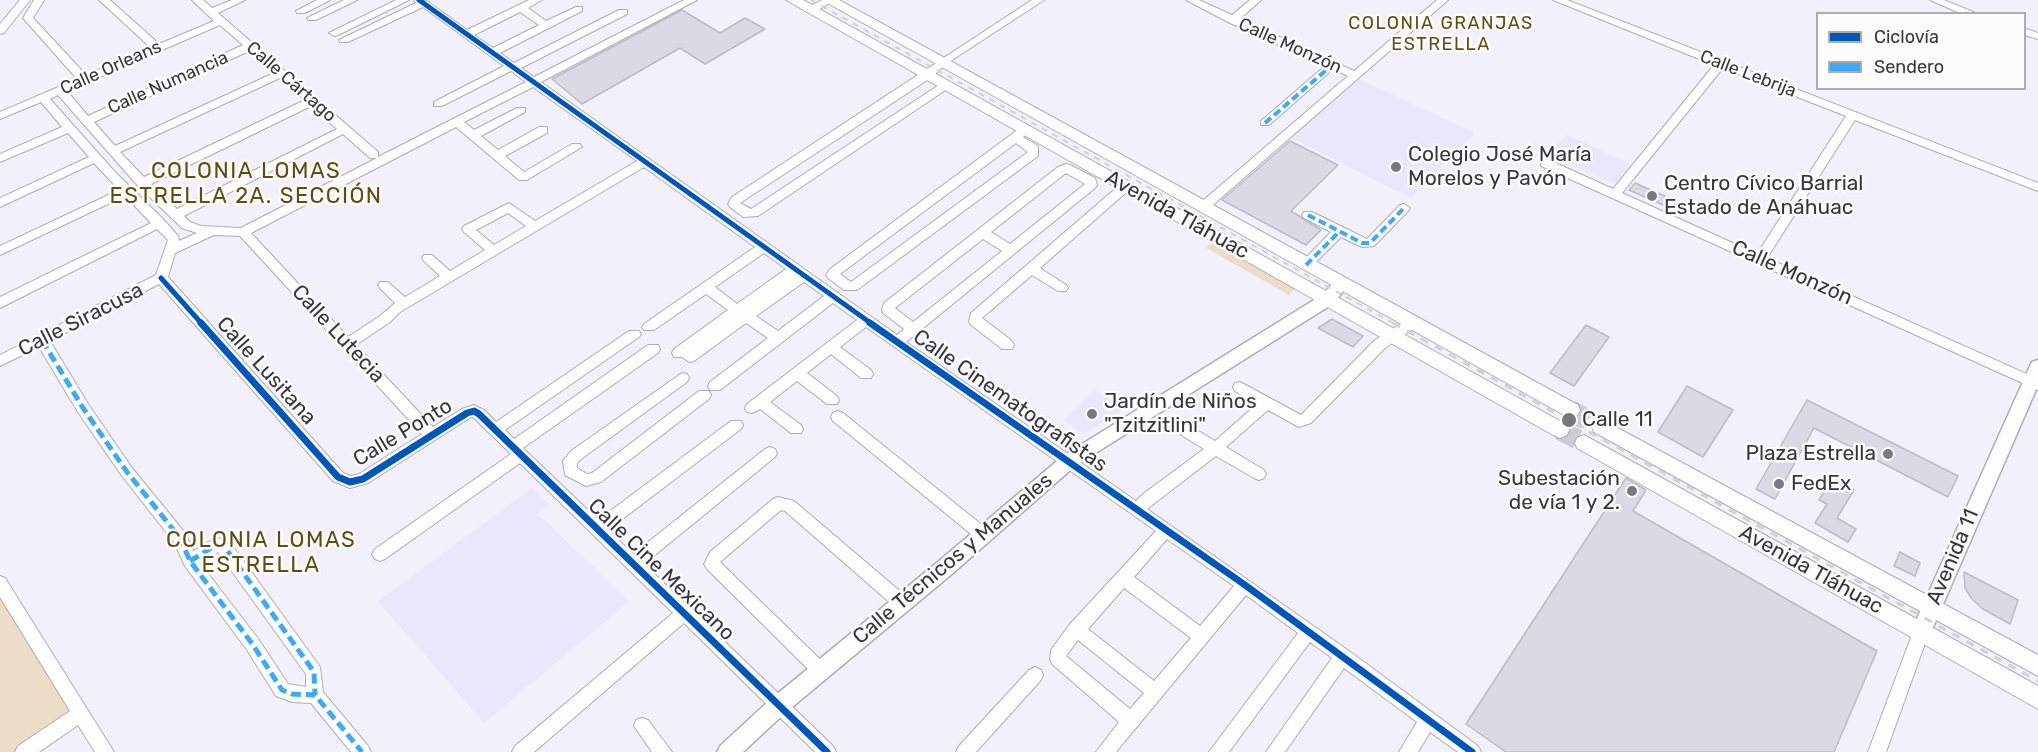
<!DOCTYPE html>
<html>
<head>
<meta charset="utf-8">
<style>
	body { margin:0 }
	#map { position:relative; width:2038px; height:752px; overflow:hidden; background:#f2f0fa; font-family:Rubik,sans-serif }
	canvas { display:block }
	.legend { position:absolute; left:1816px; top:12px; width:210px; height:78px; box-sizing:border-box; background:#fcfcfc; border:2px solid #adadb1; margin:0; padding:8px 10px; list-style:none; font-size:18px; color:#373641 }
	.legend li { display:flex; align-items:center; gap:12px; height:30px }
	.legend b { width:30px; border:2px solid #adadb1 }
</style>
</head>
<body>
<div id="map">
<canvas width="2038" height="752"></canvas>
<ul class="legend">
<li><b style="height:8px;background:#0057b8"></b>Ciclovía</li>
<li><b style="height:8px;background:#3fa9f5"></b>Sendero</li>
</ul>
</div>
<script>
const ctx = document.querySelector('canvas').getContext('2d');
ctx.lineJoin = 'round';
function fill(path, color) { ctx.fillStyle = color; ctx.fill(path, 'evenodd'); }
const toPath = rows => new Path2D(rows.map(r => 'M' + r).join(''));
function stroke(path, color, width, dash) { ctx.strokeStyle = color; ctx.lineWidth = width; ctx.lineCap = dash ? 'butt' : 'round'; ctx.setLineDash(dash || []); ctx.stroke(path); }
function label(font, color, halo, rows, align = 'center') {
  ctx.font = font + ' Rubik,sans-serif'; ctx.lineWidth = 5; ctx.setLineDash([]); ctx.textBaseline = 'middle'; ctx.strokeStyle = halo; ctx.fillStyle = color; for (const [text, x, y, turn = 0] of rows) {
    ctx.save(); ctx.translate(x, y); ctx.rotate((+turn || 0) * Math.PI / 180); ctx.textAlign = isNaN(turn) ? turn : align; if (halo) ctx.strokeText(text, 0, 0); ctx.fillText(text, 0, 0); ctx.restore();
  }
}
fill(toPath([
	[1357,78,1475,133,1411,198,1290,137],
	[1567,135,1631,164,1614,184,1549,155],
	[1095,390,1124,409,1084,434,1064,420],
	[532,488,550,505,538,514,629,602,484,723,378,601]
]), '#eae7fc');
fill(toPath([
	[1215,240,1297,286,1289,295,1206,248],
	[0,592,76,713,19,752,0,752]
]), '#ebddc8');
const building = toPath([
	[682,10,720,33,745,18,765,29,705,64,680,48,582,104,552,79,682,10],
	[1290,141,1338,165,1291,211,1321,230,1306,245,1222,200,1290,141],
	[1635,183,1676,201,1670,208,1629,190,1635,183],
	[1332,319,1363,336,1353,347,1318,328,1332,319],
	[1586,325,1609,337,1574,386,1550,373,1586,325],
	[1687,386,1733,410,1703,457,1658,432,1687,386],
	[1807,400,1958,476,1948,497,1814,428,1775,499,1756,489,1807,400],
	[1626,478,1646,490,1633,511,1877,651,1834,752,1506,752,1466,724,1626,478],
	[1833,478,1854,490,1837,518,1856,529,1848,542,1815,523,1827,504,1819,500,1833,478],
	[1900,552,1920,563,1915,576,1894,566,1900,552],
	[1964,572,2018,600,2010,624,1983,609,1972,599,1965,588,1964,572]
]);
fill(building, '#dbd9e3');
stroke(building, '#bdbbc5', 1.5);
stroke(toPath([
	[1571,410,1601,427],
	[1560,430,1584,443]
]), '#cdcbd5', 20, [20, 10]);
const minor = toPath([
	[20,0,30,0,4,33,0,34,0,24,20,0],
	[34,0,44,0,33,18,86,75,151,48,99,0,110,0,159,44,214,21,192,0,203,0,212,8,232,0,245,0,218,13,378,152,378,157,526,82,511,71,442,106,434,106,434,102,504,66,423,7,348,42,340,42,339,40,416,3,414,0,427,1,467,30,529,0,542,0,528,8,546,21,576,7,582,7,582,11,500,53,514,63,619,10,627,10,627,14,521,68,534,77,684,0,697,0,541,82,897,335,904,329,883,313,882,310,884,303,1058,167,1066,164,1070,165,1095,178,1097,185,1095,188,906,342,1136,501,1143,494,1204,449,1170,428,1168,424,1170,420,1180,420,1215,441,1257,404,1235,391,1233,387,1235,383,1240,382,1301,415,1375,340,1407,320,1417,320,1418,323,1417,326,1385,348,1311,423,1299,427,1268,410,1226,447,1264,470,1266,474,1264,478,1259,480,1254,478,1216,456,1147,509,1349,651,1478,746,1481,752,1458,752,1430,732,1418,752,1399,752,1417,722,1344,668,1285,752,1266,752,1332,658,1310,642,1229,752,1209,752,1298,633,1246,595,1116,752,1096,752,1119,722,1052,664,1050,659,1051,650,1070,624,1156,531,866,327,840,347,871,370,873,374,871,378,861,378,831,354,807,373,837,396,839,400,837,404,827,404,797,381,770,402,801,425,803,429,801,433,791,433,760,409,752,413,747,412,745,408,747,404,857,320,833,303,720,390,710,390,708,386,710,382,768,338,746,323,694,361,689,362,682,357,674,357,672,353,674,349,728,310,706,294,654,330,644,330,642,327,644,324,755,247,644,167,400,312,390,322,356,345,433,427,462,409,474,405,484,410,496,422,629,331,639,331,641,334,639,337,505,430,514,439,648,345,658,345,660,349,658,353,523,448,598,520,731,421,741,421,743,425,741,429,608,530,633,554,765,449,770,447,775,449,777,453,775,457,644,564,833,746,836,752,815,752,684,623,534,752,512,752,515,746,673,613,520,463,385,559,380,561,375,559,372,554,375,549,511,454,474,418,471,417,368,483,350,488,333,481,159,284,50,341,88,404,132,468,185,533,193,551,216,538,229,541,320,667,323,692,368,746,371,752,351,752,311,703,292,702,276,696,247,650,185,566,174,542,122,476,78,412,39,347,0,366,0,355,156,275,168,240,157,229,0,308,0,297,151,223,125,196,0,255,0,246,119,190,94,163,0,207,0,198,89,157,68,133,0,162,0,154,62,127,41,102,0,119,0,112,77,79,23,18,34,0],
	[520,12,539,25,493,48,474,35,520,12],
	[220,25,243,45,88,116,67,91,220,25],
	[249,51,274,73,115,146,94,122,249,51],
	[280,78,305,100,144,177,120,152,280,78],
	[533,87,637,161,535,221,509,203,464,226,462,229,464,232,485,250,450,271,432,255,424,255,422,258,424,261,440,276,405,297,388,282,380,282,378,285,380,288,395,303,380,316,348,337,251,233,456,127,519,180,527,180,582,147,580,144,572,144,524,172,505,156,547,133,547,127,539,127,498,150,481,136,525,112,525,108,517,108,474,130,464,122,533,87],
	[58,95,138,186,182,228,197,233,179,241,178,236,164,220,115,172,50,99,58,95],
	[311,106,337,129,177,209,151,184,311,106],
	[343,134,370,158,377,158,241,228,201,226,190,222,184,216,343,134],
	[1066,173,1085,184,1010,244,991,232,1066,173],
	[508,213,526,226,494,245,476,230,508,213],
	[214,235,240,236,422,434,359,474,351,476,343,473,168,277,175,253,214,235],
	[983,239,1002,251,913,322,895,308,983,239],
	[764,253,786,269,737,304,715,287,764,253],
	[804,282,824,296,778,331,756,316,804,282],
	[1167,539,1234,586,1200,626,1134,577,1167,539],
	[218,552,306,674,306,687,288,684,259,640,200,563,218,552],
	[1124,588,1191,638,1154,681,1088,629,1124,588],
	[1078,640,1144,693,1130,709,1066,656,1078,640],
	[317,0,330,0,305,13,297,13,296,11,317,0],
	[344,0,357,0,316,20,308,20,307,18,344,0],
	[396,0,409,0,338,35,334,36,329,33,396,0],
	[822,0,834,0,815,12,807,12,807,8,822,0],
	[1032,0,1044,0,946,64,932,77,740,203,751,209,942,83,950,83,950,87,758,216,743,217,730,207,728,204,732,197,1032,0],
	[1186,0,1199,0,1232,15,1250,0,1261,0,1240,19,1354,71,1437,0,1448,0,1207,210,1203,211,1199,210,1197,207,1199,204,1348,76,1333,69,1269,125,1261,125,1261,121,1325,66,1228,22,1186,0],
	[1553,0,1567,0,2038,183,2038,191,1855,120,1767,258,2038,379,2038,390,1541,166,1541,160,1549,160,1613,189,1714,65,1553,0],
	[1723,68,1846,116,1757,254,1622,193,1723,68],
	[1930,0,1944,0,1978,14,1962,14,1930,0],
	[2024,28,2038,33,2038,39,2024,35,2024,28],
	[1026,126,1032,130,1023,137,1038,146,1038,156,857,290,844,290,828,278,826,275,830,269,1016,131,1026,126],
	[1016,143,1028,152,851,282,840,274,1016,143],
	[1126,182,1130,183,1132,186,1130,189,1040,268,1066,285,1068,288,1066,291,1058,291,1032,275,982,318,1012,341,1014,345,1012,349,1002,349,970,324,969,321,971,313,1122,183,1126,182],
	[1404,204,1410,208,1408,211,1374,246,1362,247,1341,237,1310,268,1302,268,1300,265,1302,262,1331,232,1304,218,1302,215,1304,212,1312,212,1367,239,1400,205,1404,204],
	[682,373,687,374,689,378,687,382,581,459,577,463,577,468,587,474,592,473,699,391,709,391,711,395,709,399,601,482,586,486,565,475,563,461,571,451,682,373],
	[838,411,843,413,987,529,990,534,987,539,982,541,977,539,833,421,831,417,833,413,838,411],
	[778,497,794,501,908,598,910,603,908,608,902,610,896,608,785,511,781,510,720,562,827,666,829,671,827,676,821,679,815,676,707,569,704,564,710,552,773,499,778,497],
	[0,576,5,578,114,752,95,752,78,725,39,752,15,752,18,746,70,711,0,597,0,576],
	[1921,625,1927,627,1929,632,1886,752,1868,752,1913,632,1915,627,1921,625],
	[1035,667,1041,670,1043,675,1041,680,976,752,956,752,959,746,1029,670,1035,667],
	[642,718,648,720,672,752,652,752,634,726,636,720,642,718]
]);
const tertiary = toPath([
	[1340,279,1345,281,1348,285,1334,303,1075,466,953,573,785,713,743,752,717,752,721,745,771,699,939,561,1063,456,1322,295,1335,281,1340,279],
	[2038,360,2038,385,1931,632,1928,638,1921,641,1914,638,1911,632,2030,366,2032,362,2038,360]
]);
const secondary = toPath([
	[786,0,803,0,1567,425,1569,430,1567,435,1560,438,1553,435,786,0],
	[822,0,839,0,1578,405,1580,410,1578,415,1571,417,1564,415,822,0],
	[1601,419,2038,655,2038,676,1594,432,1592,427,1594,422,1601,419],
	[1584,435,2038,686,2038,709,1577,448,1575,443,1577,438,1584,435]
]);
stroke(minor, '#aeacb6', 2);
stroke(tertiary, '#aeacb6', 3);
stroke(secondary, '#aeacb6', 2);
fill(minor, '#fdfdfe');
fill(tertiary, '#fdfdfe');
fill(secondary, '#fdfdfe');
stroke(toPath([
	[811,0,1395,324]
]), '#d2d1d4', 2, [6, 6]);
stroke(toPath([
	[1393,323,2038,681]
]), '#d2d1d4', 3, [8, 8]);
stroke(toPath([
	[1265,123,1332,65],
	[1308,215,1362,243,1370,243,1404,208],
	[1306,265,1339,232]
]), '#3fa9f5', 4, [8, 4]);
stroke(toPath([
	[42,340,83,408,127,472,180,538,190,561,253,645,282,690,292,694,315,695,362,752],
	[190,561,216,545,224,546,314,672,315,695]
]), '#3fa9f5', 5, [10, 5]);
stroke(toPath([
	[419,0,872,324],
	[161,278,202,324]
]), '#0057b8', 5);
stroke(toPath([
	[201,323,338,477,350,482,363,479,467,413,474,411,479,414,827,752],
	[870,323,1245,585,1472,752]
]), '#0057b8', 7);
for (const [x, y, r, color] of [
	[1396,167,6,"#787782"],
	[1652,196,6,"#787782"],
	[1092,414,6,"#787782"],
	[1569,420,8,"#787782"],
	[1888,454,6,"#787782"],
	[1779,484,6,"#787782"],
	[1632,491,6,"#787782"]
]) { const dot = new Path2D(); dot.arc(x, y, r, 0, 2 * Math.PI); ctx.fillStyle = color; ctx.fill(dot); stroke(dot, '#fcfcfc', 2); }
ctx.letterSpacing = '1.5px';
label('18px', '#644b10', '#fcfcfc', [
	["COLONIA GRANJAS",1441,24],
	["ESTRELLA",1441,45]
]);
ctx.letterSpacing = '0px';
label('18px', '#373641', '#fcfcfc', [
	["Calle Monzón",1290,46,24],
	["Calle Orleans",111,68,-24],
	["Calle Lebrija",1748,74,21],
	["Calle Cártago",291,82,41],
	["Calle Numancia",168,83,-24]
]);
label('21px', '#373641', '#fcfcfc', [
	["Colegio José María",1408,155],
	["Morelos y Pavón",1408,179],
	["Centro Cívico Barrial",1664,184],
	["Estado de Anáhuac",1664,208],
	["Jardín de Niños",1104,402],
	["\"Tzitzitlini\"",1104,426],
	["Calle 11",1582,420],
	["Plaza Estrella",1876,454,"right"],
	["Subestación",1620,479,"right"],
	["de vía 1 y 2.",1620,503,"right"],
	["FedEx",1791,484]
], 'left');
label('21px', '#373641', '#fcfcfc', [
	["Avenida Tláhuac",1177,215,29],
	["Calle Monzón",1792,273,24],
	["Calle Siracusa",81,320,-27],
	["Calle Lutecia",338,334,47],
	["Calle Lusitana",266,371,48],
	["Calle Cinematografistas",1010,401,35],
	["Calle Ponto",403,433,-31],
	["Avenida 11",1953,557,-67],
	["Calle Técnicos y Manuales",953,559,-40],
	["Calle Cine Mexicano",661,570,44],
	["Avenida Tláhuac",1811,570,29]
]);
ctx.letterSpacing = '1.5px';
label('22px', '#644b10', '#fcfcfc', [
	["COLONIA LOMAS",246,172],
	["ESTRELLA 2A. SECCIÓN",246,197],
	["COLONIA LOMAS",261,541],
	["ESTRELLA",261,566]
]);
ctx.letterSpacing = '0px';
</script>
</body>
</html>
